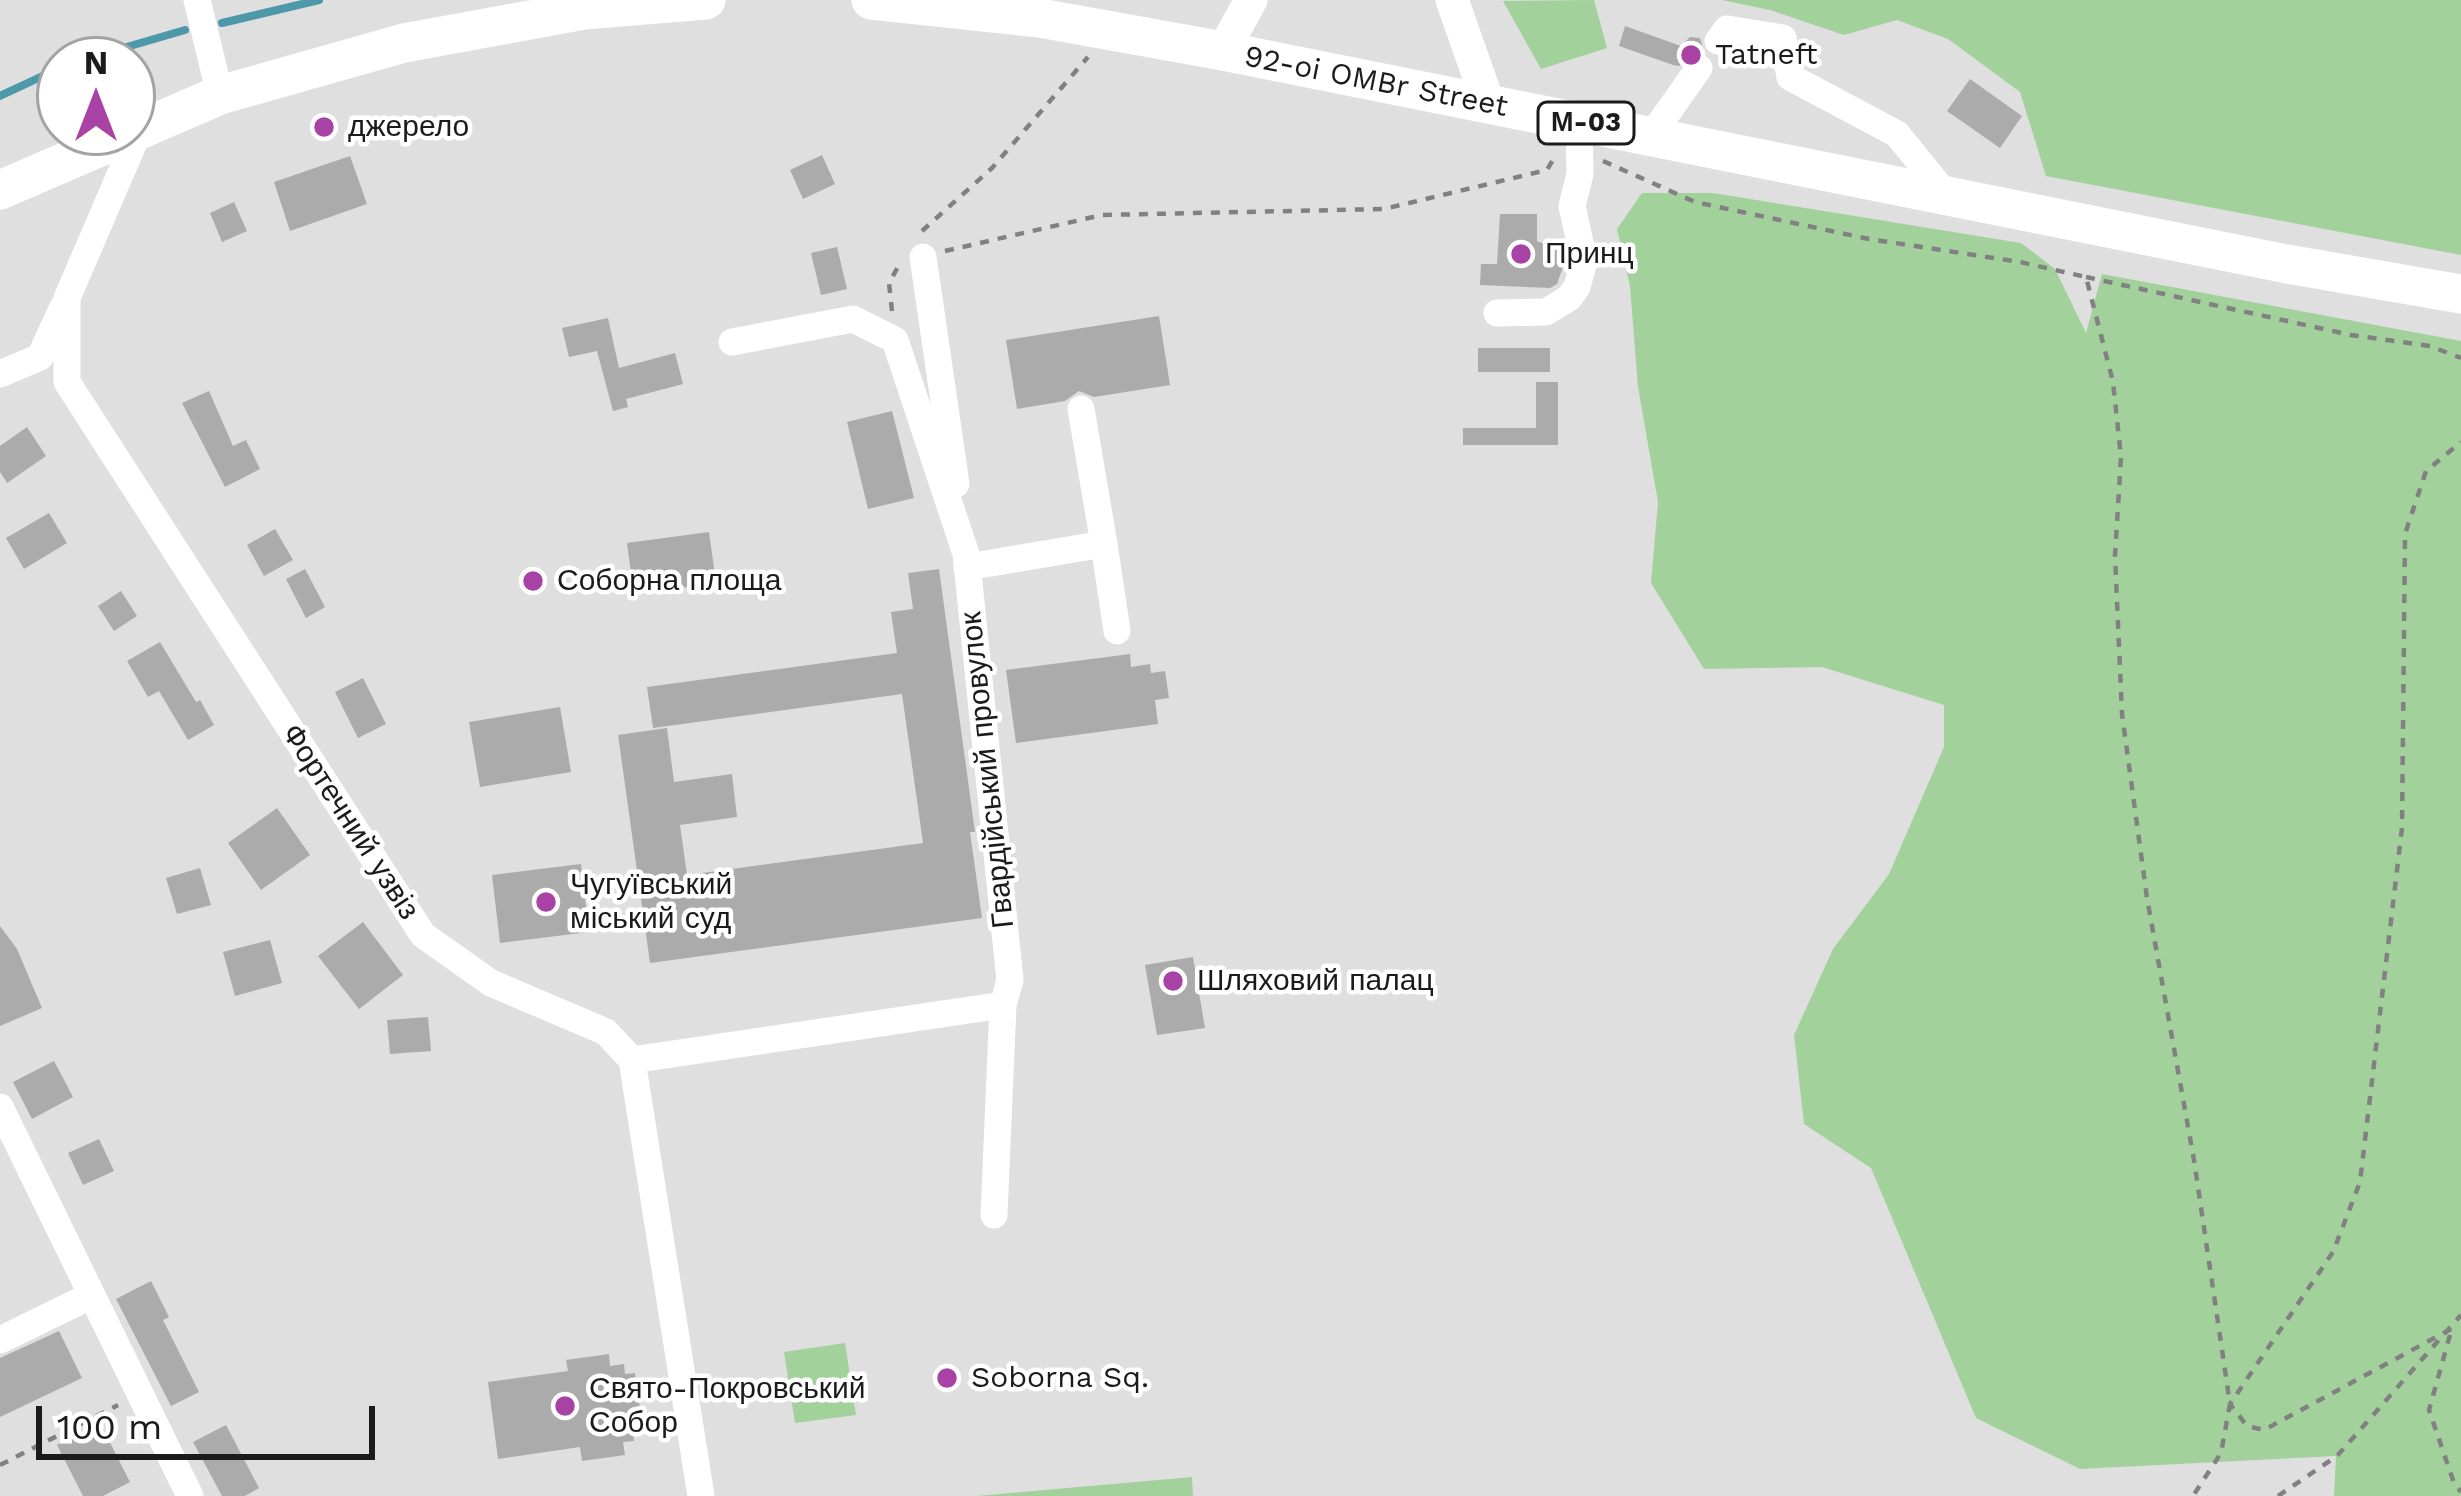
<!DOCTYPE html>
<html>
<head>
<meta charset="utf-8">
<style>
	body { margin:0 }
	#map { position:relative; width:2461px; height:1496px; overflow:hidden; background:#dfdfe0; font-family:"Work Sans",sans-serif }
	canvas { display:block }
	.north { position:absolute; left:36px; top:36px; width:120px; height:120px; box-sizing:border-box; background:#fff; border:3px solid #a4a4a4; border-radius:50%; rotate:0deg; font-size:33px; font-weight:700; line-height:48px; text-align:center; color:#1b1b1c }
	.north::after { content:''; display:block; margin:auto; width:42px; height:54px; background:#a942a5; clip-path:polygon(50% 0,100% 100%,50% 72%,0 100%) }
	.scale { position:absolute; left:36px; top:1406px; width:339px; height:54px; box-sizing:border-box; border:6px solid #1b1b1c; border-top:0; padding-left:15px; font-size:36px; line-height:42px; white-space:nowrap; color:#1b1b1c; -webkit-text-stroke:9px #fff; paint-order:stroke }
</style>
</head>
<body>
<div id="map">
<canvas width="2461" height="1496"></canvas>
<div class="north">N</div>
<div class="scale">100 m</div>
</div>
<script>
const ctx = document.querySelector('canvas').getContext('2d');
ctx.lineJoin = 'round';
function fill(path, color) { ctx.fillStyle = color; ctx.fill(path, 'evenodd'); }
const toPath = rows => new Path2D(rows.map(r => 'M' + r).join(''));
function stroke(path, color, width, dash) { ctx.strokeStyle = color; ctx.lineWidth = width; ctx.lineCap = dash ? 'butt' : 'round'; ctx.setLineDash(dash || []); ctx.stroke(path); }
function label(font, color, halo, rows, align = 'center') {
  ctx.font = font + ' "Work Sans",sans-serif'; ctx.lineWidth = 9; ctx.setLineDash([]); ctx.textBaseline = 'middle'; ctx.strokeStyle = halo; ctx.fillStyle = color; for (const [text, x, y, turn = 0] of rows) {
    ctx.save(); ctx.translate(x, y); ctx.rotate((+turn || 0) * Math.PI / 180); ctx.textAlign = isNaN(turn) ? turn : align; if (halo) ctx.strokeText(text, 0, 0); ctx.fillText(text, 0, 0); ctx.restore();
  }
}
fill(toPath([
	[1594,0,1607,48,1541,69,1503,1],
	[1722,0,2461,0,2461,255,2046,176,2020,92,1948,39,1897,20,1844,35,1770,10],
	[1642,193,1713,193,2021,243,2055,269,2086,333,2102,274,2461,341,2461,1496,2334,1496,2336,1456,2080,1469,1976,1418,1871,1168,1804,1124,1794,1035,1833,949,1889,874,1944,747,1944,705,1822,667,1704,669,1651,583,1658,502,1638,387,1630,286,1617,229],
	[845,1343,856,1415,795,1423,784,1352],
	[1192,1477,1193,1496,977,1496]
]), '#a2d19b');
stroke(toPath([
	[222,23,319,0],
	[82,60,185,30],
	[0,96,60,68]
]), '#4d99aa', 8);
fill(toPath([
	[1625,26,1681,46,1690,37,1700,38,1704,51,1693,51,1679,66,1673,65,1619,46],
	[1970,79,2022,116,2000,148,1947,111],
	[822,155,835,184,803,199,790,170],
	[350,156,367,204,290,231,274,182],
	[234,202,247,231,222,242,210,213],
	[1500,214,1537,214,1537,241,1564,252,1565,261,1557,284,1550,288,1480,285,1481,264,1497,264],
	[837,247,847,289,821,295,811,253],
	[1159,316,1170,385,1094,397,1079,391,1065,401,1017,409,1006,340],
	[608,318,619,368,675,353,683,384,626,399,628,407,613,411,597,351,569,357,562,328],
	[1478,348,1550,348,1550,372,1478,372],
	[1536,382,1558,382,1558,445,1463,445,1463,428,1536,428],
	[209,391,233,446,246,440,260,469,225,487,182,403],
	[892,411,914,498,868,509,847,422],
	[27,427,46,456,7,483,0,472,0,446],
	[49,513,67,543,24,569,6,538],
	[275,529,293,560,264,576,247,545],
	[709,532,716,583,634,595,627,543],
	[305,569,325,607,306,618,286,579],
	[939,569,975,832,970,832,982,918,650,963,618,735,667,728,674,782,732,774,737,817,680,825,687,875,923,843,902,694,653,728,647,687,897,653,891,612,913,609,908,573],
	[121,591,137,616,114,631,98,606],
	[160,642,196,702,200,700,214,725,188,740,159,691,148,697,127,661],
	[1130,654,1131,667,1150,664,1151,673,1165,671,1169,698,1155,700,1158,724,1016,743,1006,670],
	[363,678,386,724,358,738,335,692],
	[560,707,571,772,480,787,469,722],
	[277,808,310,855,261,890,228,843],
	[581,864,589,932,500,943,492,875],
	[200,868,211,905,177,914,166,878],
	[363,922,403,975,359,1009,318,956],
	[0,926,17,949,42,1008,0,1026],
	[270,940,282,983,235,996,223,952],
	[1193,957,1205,1028,1157,1035,1145,965],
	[428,1017,431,1051,390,1054,387,1020],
	[54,1061,73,1097,32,1119,13,1082],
	[99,1139,114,1171,83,1185,68,1153],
	[151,1281,169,1317,163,1320,199,1392,171,1406,116,1299],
	[59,1331,82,1378,0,1417,0,1358],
	[609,1354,610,1366,624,1364,625,1374,635,1373,643,1431,633,1432,634,1441,623,1442,625,1455,582,1461,580,1447,498,1459,488,1382,568,1371,566,1360],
	[100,1423,130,1482,103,1496,83,1496,57,1445],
	[226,1425,259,1488,245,1496,222,1496,193,1442]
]), '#acabab');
stroke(toPath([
	[1603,161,1695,202,1869,239,2020,262,2086,277,2113,382,2121,457,2115,556,2122,714,2147,898,2194,1160,2230,1404,2221,1453,2193,1496],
	[922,231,992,168,1088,57],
	[945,251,1102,215,1384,209,1547,170,1554,158],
	[2086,277,2351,335,2430,346,2461,358],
	[892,311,889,283,899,265],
	[2451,1329,2264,1430,2247,1426,2230,1404,2333,1252,2360,1182,2402,828,2405,534,2426,471,2461,442],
	[2450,1335,2429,1410,2454,1483,2461,1492],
	[0,1465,118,1405],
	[2278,1496,2337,1456,2461,1315]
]), '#818182', 4.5, [9, 9]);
stroke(toPath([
	[197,0,220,95],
	[1718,41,1727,29,1783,38,1790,77,1897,134,1948,197],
	[138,133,67,298,67,382,423,935,491,983,606,1032,632,1060,701,1496],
	[1651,136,1699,68],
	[923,257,956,484],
	[1497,313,1546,312,1569,298,1577,287,1584,261,1572,206,1580,174,1579,122],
	[732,342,853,319,895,340,966,554,1010,980,1003,1005,994,1215],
	[0,374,40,357,63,307],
	[1104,544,1117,631],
	[967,567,1104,544,1081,409],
	[632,1060,1003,1005],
	[0,1107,190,1496],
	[0,1340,90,1296]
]), '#fff', 27);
stroke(toPath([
	[1452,0,1489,105],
	[1223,51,1251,0]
]), '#fff', 33);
stroke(toPath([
	[871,0,1040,18,1223,51,2287,264,2461,294],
	[0,190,220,95,404,43,584,10,706,0]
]), '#fff', 39);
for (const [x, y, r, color] of [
	[1691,55,12,"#a942a5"],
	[324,127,12,"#a942a5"],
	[1521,254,12,"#a942a5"],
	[533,581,12,"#a942a5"],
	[546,902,12,"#a942a5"],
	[1173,981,12,"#a942a5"],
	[947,1378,12,"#a942a5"],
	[565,1406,12,"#a942a5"]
]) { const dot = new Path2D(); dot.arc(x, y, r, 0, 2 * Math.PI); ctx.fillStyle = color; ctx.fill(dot); stroke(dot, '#fff', 4.5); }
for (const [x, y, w] of [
	[1586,123,96]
]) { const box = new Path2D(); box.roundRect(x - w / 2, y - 21, w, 42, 9); ctx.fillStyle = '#fff'; ctx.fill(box); stroke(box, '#1b1b1c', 3); }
label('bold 27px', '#1b1b1c', null, [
	["М-03",1586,123]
]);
label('30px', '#1b1b1c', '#fff', [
	["Tatneft",1715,55],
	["джерело",348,127],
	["Принц",1545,254],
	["Соборна площа",557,581],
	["Чугуївський",570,885],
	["міський суд",570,919],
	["Шляховий палац",1197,981],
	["Soborna Sq.",971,1378],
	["Свято-Покровський",589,1389],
	["Собор",589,1423]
], 'left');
label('30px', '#1b1b1c', '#fff', [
	["92-oi OMBr Street",1376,82,11],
	["Гвардійський провулок",988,770,-96],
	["Фортечний узвіз",350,822,57]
]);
</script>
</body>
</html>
